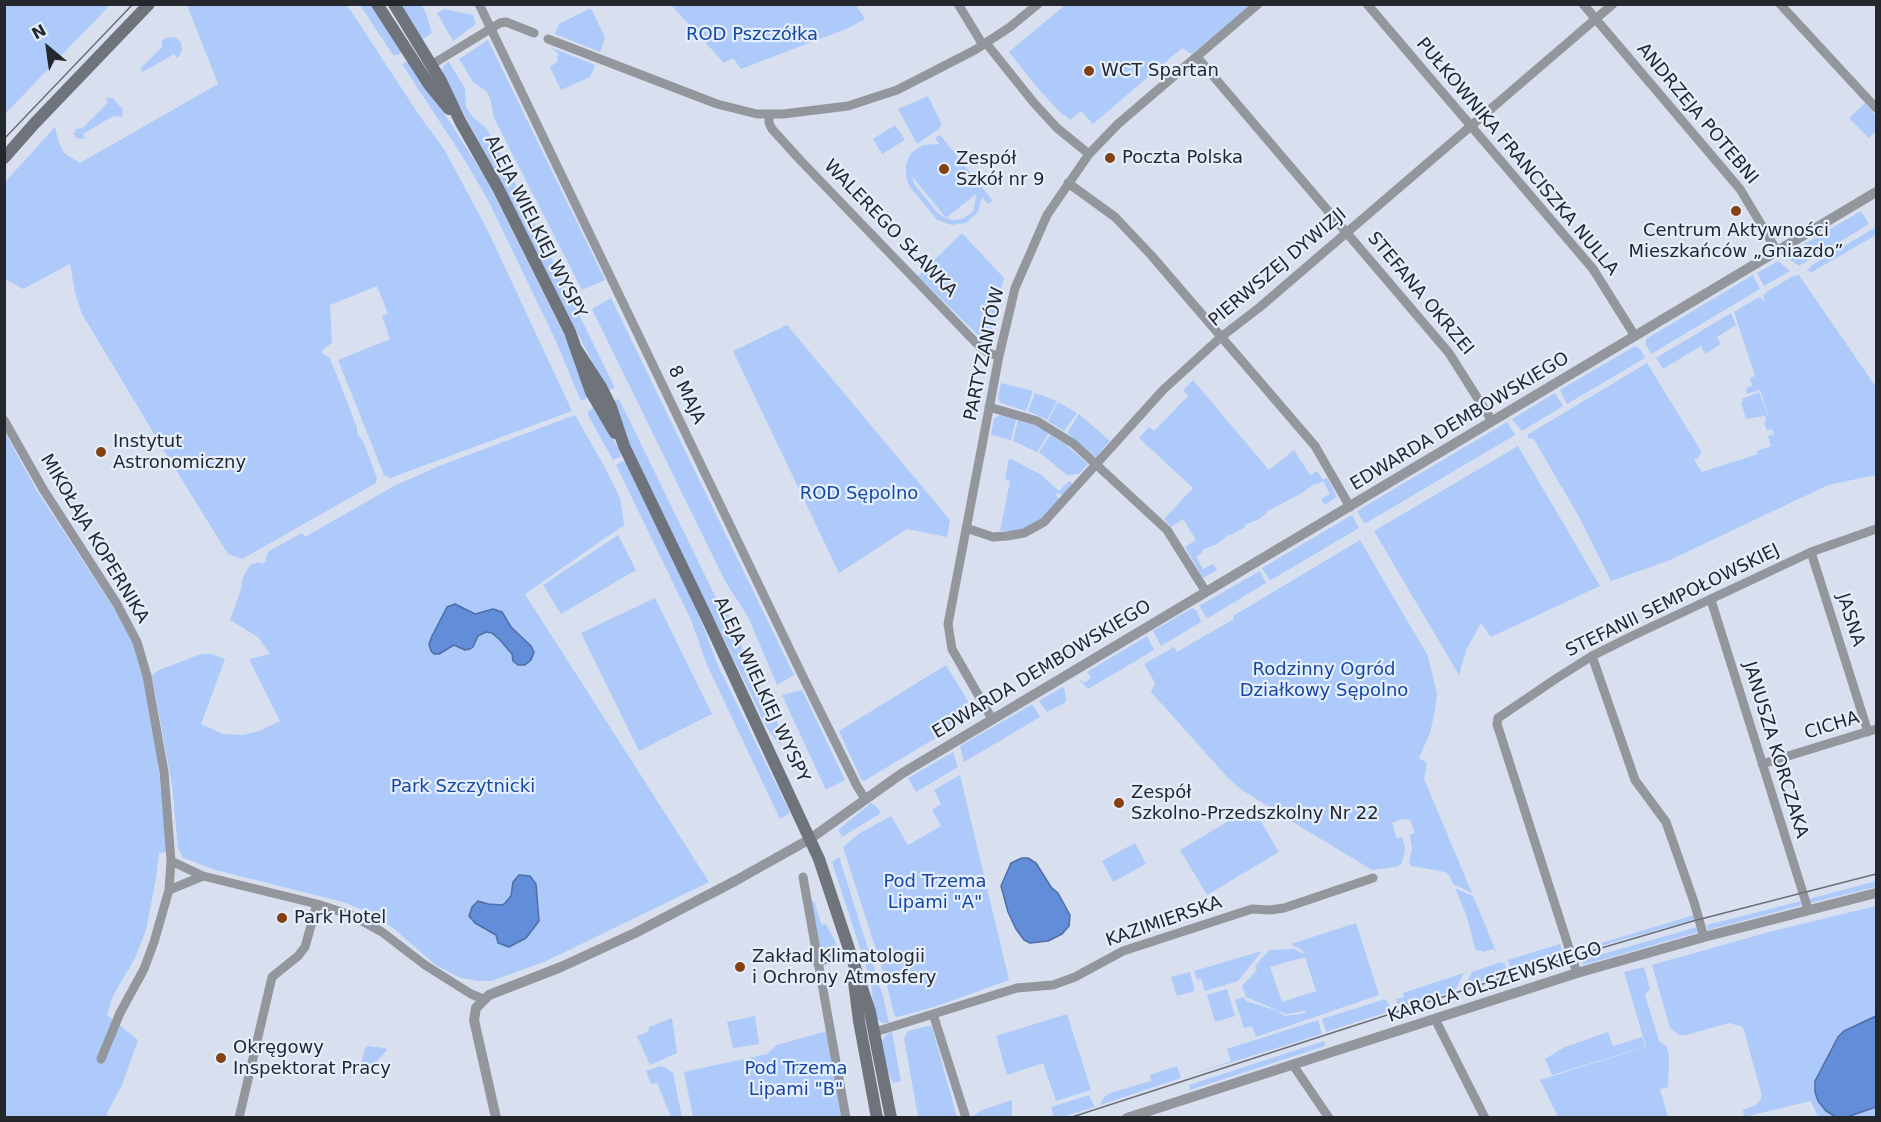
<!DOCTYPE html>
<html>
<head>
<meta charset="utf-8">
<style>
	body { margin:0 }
	#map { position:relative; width:1881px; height:1122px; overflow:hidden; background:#d8e0ef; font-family:"DejaVu Sans",sans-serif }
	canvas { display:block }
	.frame { position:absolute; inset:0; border:6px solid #24272c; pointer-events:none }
	.north { position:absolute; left:18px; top:18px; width:60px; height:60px; -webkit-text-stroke:4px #e5eefc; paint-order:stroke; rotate:331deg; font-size:16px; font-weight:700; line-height:24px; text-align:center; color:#24272c }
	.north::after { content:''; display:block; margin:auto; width:21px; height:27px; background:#24272c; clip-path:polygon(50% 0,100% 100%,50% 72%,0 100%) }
</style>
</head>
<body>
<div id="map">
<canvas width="1881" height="1122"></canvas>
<div class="frame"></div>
<div class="north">N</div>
</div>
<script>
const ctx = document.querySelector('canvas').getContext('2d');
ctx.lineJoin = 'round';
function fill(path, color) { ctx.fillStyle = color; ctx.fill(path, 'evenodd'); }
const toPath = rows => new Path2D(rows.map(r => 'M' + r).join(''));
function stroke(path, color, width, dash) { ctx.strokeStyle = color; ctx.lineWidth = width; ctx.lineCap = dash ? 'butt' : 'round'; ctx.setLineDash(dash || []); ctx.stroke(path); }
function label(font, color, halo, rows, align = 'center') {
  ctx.font = font + ' "DejaVu Sans",sans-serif'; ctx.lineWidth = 4.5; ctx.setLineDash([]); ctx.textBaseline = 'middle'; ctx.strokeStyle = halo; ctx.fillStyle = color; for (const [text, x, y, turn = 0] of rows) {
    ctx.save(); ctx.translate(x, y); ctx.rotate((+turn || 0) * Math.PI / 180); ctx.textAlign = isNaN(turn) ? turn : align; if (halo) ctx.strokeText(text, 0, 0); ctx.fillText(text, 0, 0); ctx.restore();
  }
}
fill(toPath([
	[4,5,110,5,5,114,4,114],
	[187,5,347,5,421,118,444,149,488,231,572,411,390,478,384,475,338,360,390,339,382,316,388,314,377,286,330,305,332,343,322,350,323,354,329,357,336,373,357,428,357,433,363,441,377,478,376,483,242,559,228,554,174,467,82,314,75,293,70,264,23,289,5,279,5,182,55,127,58,140,64,153,80,163,218,84],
	[360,5,372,5,403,52,398,55,393,55],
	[400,5,421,5,426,13,432,33,421,40],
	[671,5,856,5,865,19,846,29,741,69,733,58,724,63],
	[1065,5,1065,4,1250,5,1192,54,1182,48,1093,124,1081,111,1070,120,1065,114,1064,116,1042,93,1009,52],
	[444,9,473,15,476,24,453,41,437,13],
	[589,9,592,10,605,38,600,52,555,34,559,24],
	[168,37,177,38,181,43,182,50,179,56,177,58,174,54,143,72,140,69,162,47,162,40],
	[488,40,605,280,582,290,494,118,491,102,487,92,473,82,459,59],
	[550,47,595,65,590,77,561,90,550,67,557,62,558,53],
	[410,60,485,177,568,343,590,397,581,401,555,339,489,202,466,162,402,64],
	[448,61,465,88,466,107,473,117,486,128,498,149,615,388,607,391,497,174,443,76,442,69],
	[928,96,941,123,940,128,917,144,898,109],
	[107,98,112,98,123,109,122,117,113,116,83,134,85,138,83,139,76,138,74,134,76,129,83,128,108,102,105,99],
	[1865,103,1876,116,1876,131,1869,138,1849,118],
	[895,125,905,140,882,154,873,139],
	[940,135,993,201,988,204,982,197,978,212,966,223,952,225,937,220,910,187,906,177,906,164,911,153,923,145,939,144,935,138],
	[911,175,946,218,976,194,974,209,971,213,962,219,953,220,945,218,938,213,915,185],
	[1861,211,1869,224,1799,266,1784,256],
	[1876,227,1876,235,1812,272,1807,271,1812,265],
	[962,233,1004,278,988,345,918,276],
	[1778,261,1790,271,1764,286,1757,273],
	[1753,275,1760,289,1651,354,1646,345,1646,339],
	[1799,275,1876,387,1876,475,1828,485,1670,560,1611,581,1578,515,1533,438,1529,439,1527,435,1647,363,1701,451,1700,456,1694,460,1702,472,1758,454,1757,451,1771,446,1768,436,1774,434,1772,429,1767,431,1764,422,1766,421,1765,416,1746,419,1741,402,1743,401,1742,399,1759,392,1771,424,1760,390,1747,394,1746,388,1752,386,1750,378,1755,376,1734,312,1759,297,1765,301,1763,296,1768,291,1793,276],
	[611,298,794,675,777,685,748,617,725,581,592,309],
	[1731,313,1736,325,1717,337,1721,344,1705,354,1701,346,1663,369,1656,358],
	[787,325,950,520,947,537,907,529,839,573,733,351],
	[1635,346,1640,349,1645,358,1567,404,1560,390],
	[1193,380,1269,470,1294,450,1310,475,1317,471,1323,480,1327,478,1337,497,1324,505,1321,499,1330,494,1323,481,1315,485,1314,484,1302,493,1266,512,1266,514,1259,519,1245,525,1245,527,1231,535,1230,534,1217,544,1202,550,1203,552,1196,557,1203,569,1213,564,1217,570,1203,578,1185,547,1196,540,1183,519,1171,527,1164,519,1193,488,1139,438,1149,427,1154,431,1188,396,1183,390],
	[1001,383,1033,391,1026,411,1001,403,998,398],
	[1035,393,1057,401,1047,420,1028,411],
	[1555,393,1563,406,1522,431,1512,419],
	[619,399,717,600,737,626,744,655,786,740,779,744,767,728,631,448,612,401],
	[1058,402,1077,413,1064,431,1048,421],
	[595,407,621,453,620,457,613,460,588,415,588,411],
	[1079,414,1110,441,1100,452,1097,458,1067,433],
	[575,415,603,464,620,498,624,525,525,594,709,882,544,962,491,981,479,981,461,978,437,966,393,928,370,913,343,902,216,870,183,858,178,848,172,785,152,676,157,671,201,654,211,654,225,659,201,724,223,734,242,735,259,731,280,721,249,659,270,654,258,637,230,620,241,589,243,577,250,565,259,562,262,564,266,561,266,557,269,551,302,533,305,537,394,486,439,466],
	[1001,415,1016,419,1011,440,991,435,994,418],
	[1018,420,1034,425,1049,433,1037,452,1013,441],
	[1507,422,1515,435,1366,523,1364,523,1357,511],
	[4,431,37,491,117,613,135,646,147,689,157,752,167,852,159,853,156,878,146,930,135,958,113,996,107,1015,138,1040,122,1085,109,1109,106,1117,5,1117],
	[1050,435,1065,444,1088,464,1079,474,1067,475,1039,452],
	[1518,446,1600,586,1491,637,1481,623,1466,650,1459,675,1374,531],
	[1009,458,1040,474,1059,491,1069,481,1074,485,1063,497,1058,493,1056,495,1060,500,1046,516,1026,528,1009,532,1000,531,1010,481,1005,479],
	[622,461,625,462,697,610,717,663,790,813,780,819,707,665,691,620,616,465],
	[1352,515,1359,528,1271,580,1269,579,1262,568],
	[618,535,636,570,561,614,543,585],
	[1360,540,1428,656,1437,694,1435,711,1430,733,1419,758,1427,763,1424,779,1472,893,1453,884,1450,876,1445,872,1411,866,1409,862,1412,849,1410,835,1415,833,1410,820,1403,819,1392,823,1397,839,1402,837,1405,847,1404,856,1401,864,1396,867,1372,870,1301,827,1242,790,1228,778,1151,692,1155,683,1144,664,1174,647,1177,652,1234,619,1233,616],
	[1260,571,1266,583,1208,618,1206,617,1199,606],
	[655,598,712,714,639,751,581,633],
	[1192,608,1197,611,1201,622,1161,646,1153,631],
	[1147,636,1154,650,1088,689,1080,681,1081,680,1084,683,1091,678,1087,672],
	[946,665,974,711,974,715,864,781,861,779,839,731],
	[1063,687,1065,691,1066,702,1047,712,1039,701],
	[802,690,845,780,826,790,782,695],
	[1031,705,1034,706,1040,717,964,762,960,746],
	[953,752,958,767,916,792,908,778],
	[960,775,1009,980,934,1007,897,1017,894,1015,886,981,843,847,860,833,891,816,908,845,941,826,932,810,941,804,934,790],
	[871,803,876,806,881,813,842,837,838,830],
	[1252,807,1279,852,1207,895,1180,850],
	[1135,843,1146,864,1113,882,1102,861],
	[839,857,883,996,889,1023,882,1023,877,1019,874,1013,871,982,832,862],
	[1876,881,1876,887,1810,903,1809,899],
	[1455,888,1473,896,1498,956,1494,949,1482,952,1481,950,1476,951,1466,914],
	[814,901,821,923,822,925,826,924,835,941,837,948,835,953,823,956,821,954,811,902],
	[1801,901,1802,905,1708,930,1707,925],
	[1876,906,1876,1117,1818,1117,1811,1101,1744,1117,1743,1110,1756,1105,1761,1099,1761,1092,1743,1027,1729,1023,1686,1035,1679,1035,1674,1031,1670,1028,1652,965,1769,932],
	[1694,915,1696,919,1579,952,1578,950],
	[1356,923,1379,995,1256,1037,1252,1026,1244,1028,1235,1000,1243,997,1246,1001,1278,1011,1285,1016,1306,1013,1305,1011,1286,1014,1246,997,1242,986,1257,970,1255,966,1269,950,1294,949,1304,954,1303,951,1291,944],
	[1305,957,1316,991,1282,1002,1270,967],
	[1697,927,1699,932,1583,965,1582,960],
	[1560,944,1563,953,1510,968,1508,960],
	[1262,951,1238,981,1205,991,1201,978,1197,980,1194,971],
	[1501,962,1505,964,1508,973,1464,987,1472,972],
	[1644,967,1650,989,1645,995,1659,1041,1666,1046,1669,1054,1668,1087,1660,1089,1668,1117,1558,1117,1540,1080,1646,1047,1624,972],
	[1190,972,1195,991,1177,996,1171,977],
	[1464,973,1455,990,1399,1008,1396,999,1404,997,1403,993],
	[1227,989,1235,1016,1215,1022,1207,995],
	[1385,999,1393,1010,1326,1032,1322,1019],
	[1067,1014,1091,1090,1056,1101,1043,1063,1007,1075,996,1036],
	[755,1016,759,1044,733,1048,727,1022],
	[672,1018,677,1053,650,1065,637,1036,648,1032,649,1027],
	[1318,1020,1322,1034,1187,1076,1231,1061,1227,1049],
	[928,1026,932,1027,957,1117,918,1117,904,1038,908,1031],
	[827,1031,842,1117,693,1117,684,1072,767,1054,777,1045],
	[892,1032,901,1081,893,1083,886,1067,882,1041,887,1034],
	[1608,1032,1613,1046,1642,1037,1645,1047,1552,1075,1545,1059,1565,1047],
	[1324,1041,1325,1046,1190,1090,1189,1085],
	[368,1046,385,1048,387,1050,364,1076,360,1077,359,1073,365,1048],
	[660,1066,665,1067,673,1073,682,1117,671,1117,657,1083,651,1084,646,1071],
	[1177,1066,1181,1078,1100,1105,1104,1097,1110,1093,1151,1081,1150,1075],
	[1089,1095,1095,1107,1062,1117,1054,1117,1051,1107],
	[1012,1100,1012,1116,1006,1118,972,1117,980,1111]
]), '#adcafa');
const water = toPath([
	[455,604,475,614,493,609,502,612,511,627,531,646,534,652,531,660,525,665,518,665,513,661,512,654,500,640,492,633,486,632,478,636,473,647,470,649,465,650,454,645,439,654,434,654,431,651,429,644,432,636,447,607,455,604],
	[1022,858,1028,858,1036,863,1051,887,1058,893,1070,915,1069,926,1062,934,1048,941,1030,943,1024,940,1016,929,1008,912,1001,886,1011,863,1022,858],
	[519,875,530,876,536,884,539,921,526,938,509,947,498,943,496,935,475,923,469,916,472,907,478,901,488,904,502,905,505,903,511,896,513,882,519,875],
	[1876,1016,1876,1107,1847,1117,1836,1117,1826,1111,1818,1101,1815,1092,1815,1081,1838,1037,1844,1031,1876,1016]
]);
fill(water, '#618dd9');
stroke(water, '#4f6ea5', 1.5);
stroke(toPath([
	[479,4,805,681,857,786,865,799],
	[958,4,983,45],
	[1367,4,1593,269,1635,336],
	[1583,4,1740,189,1777,251],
	[1780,4,1876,108],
	[548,39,717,104,757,114,783,114,848,106,897,90,975,50,1010,27,1038,4],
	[986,43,1034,103,1057,128,1089,154],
	[1197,57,1449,353,1492,421],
	[431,65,500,23,506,22,534,33],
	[769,115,769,123,772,129,801,161,980,347,988,353,999,356],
	[1068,183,1115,217,1151,255,1315,446,1350,507],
	[989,407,1037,421,1074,444,1167,530,1206,592],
	[4,420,43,489,117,604,137,642,147,676,164,772,171,861,169,890,154,942,144,969,120,1013,101,1059],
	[966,528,993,537,1007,536,1024,533,1044,522,1163,390,1221,337,1260,307,1613,4],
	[1811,552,1868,732],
	[1711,600,1808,909],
	[1592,656,1635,780,1666,822,1694,902,1704,937],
	[992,719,952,649,948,624,999,356,1015,288,1047,215,1089,154,1118,124,1258,4],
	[1762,764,1876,729],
	[171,861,203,876,317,904,351,915,382,932,425,965,471,994,483,999],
	[803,877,846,1118],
	[169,890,203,876],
	[817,962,850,953],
	[1577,973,1497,724,1498,718,1557,678,1592,656,1632,636,1811,552,1876,529],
	[933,1014,966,1118],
	[1435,1019,1485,1118],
	[875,1032,1017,988,1053,985,1075,977,1123,951,1252,909,1270,910,1284,908,1373,878],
	[1295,1064,1295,1068,1329,1118],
	[239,1118,272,977,298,956,305,947,317,904]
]), '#93979d', 9);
stroke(toPath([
	[496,1118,474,1020,476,1008,489,995,561,967,635,933,735,881,810,839,901,774,1876,192],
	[1127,1118,1577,973,1704,937,1876,893]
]), '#93979d', 10);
stroke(toPath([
	[377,4,430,86,449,109],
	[394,4,441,81,460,121,498,188,570,332,591,392,615,433],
	[4,158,34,124,149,4],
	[577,350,601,387,611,407,624,446,706,616,819,859,870,1012,891,1118],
	[853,974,859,1021,877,1118]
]), '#6f747c', 12);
stroke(toPath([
	[4,139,133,4],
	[1069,1118,1520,972,1693,921,1876,874]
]), '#6a6f78', 1.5);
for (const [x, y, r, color] of [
	[1089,71,6,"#844212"],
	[1110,158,6,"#844212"],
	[944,169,6,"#844212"],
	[1736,211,6,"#844212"],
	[101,452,6,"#844212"],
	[1119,803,6,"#844212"],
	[282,918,6,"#844212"],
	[740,967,6,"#844212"],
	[221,1058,6,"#844212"]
]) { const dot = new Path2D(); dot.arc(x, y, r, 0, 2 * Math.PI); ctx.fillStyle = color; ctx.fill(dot); stroke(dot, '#e5eefc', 2); }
label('18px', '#1648a2', '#e5eefc', [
	["ROD Pszczółka",752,35],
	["ROD Sępolno",859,494],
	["Rodzinny Ogród",1324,670],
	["Działkowy Sępolno",1324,691],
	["Park Szczytnicki",463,787],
	["Pod Trzema",935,882],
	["Lipami \"A\"",935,903],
	["Pod Trzema",796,1069],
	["Lipami \"B\"",796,1090]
]);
label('18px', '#24272c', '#e5eefc', [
	["WCT Spartan",1101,71],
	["Poczta Polska",1122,158],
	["Zespół",956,159],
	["Szkół nr 9",956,180],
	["Centrum Aktywności",1736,231,"center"],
	["Mieszkańców „Gniazdo”",1736,252,"center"],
	["Instytut",113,442],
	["Astronomiczny",113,463],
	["Zespół",1131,793],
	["Szkolno-Przedszkolny Nr 22",1131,814],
	["Park Hotel",294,918],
	["Zakład Klimatologii",752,957],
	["i Ochrony Atmosfery",752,978],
	["Okręgowy",233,1048],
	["Inspektorat Pracy",233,1069]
], 'left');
label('18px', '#24272c', '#e5eefc', [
	["ANDRZEJA POTEBNI",1697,114,50],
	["PUŁKOWNIKA FRANCISZKA NULLA",1517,157,50],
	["ALEJA WIELKIEJ WYSPY",535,227,63],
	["WALEREGO SŁAWKA",890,229,46],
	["PIERWSZEJ DYWIZJI",1278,268,-40],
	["STEFANA OKRZEI",1420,294,50],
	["PARTYZANTÓW",985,354,-78],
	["8 MAJA",686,395,64],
	["EDWARDA DEMBOWSKIEGO",1460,422,-31],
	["MIKOŁAJA KOPERNIKA",94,539,59],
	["STEFANII SEMPOŁOWSKIEJ",1673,601,-26],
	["JASNA",1850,620,72],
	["EDWARDA DEMBOWSKIEGO",1042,670,-31],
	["ALEJA WIELKIEJ WYSPY",761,690,65],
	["CICHA",1832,726,-17],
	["JANUSZA KORCZAKA",1775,750,73],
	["KAZIMIERSKA",1164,922,-19],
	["KAROLA OLSZEWSKIEGO",1495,983,-18]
]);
</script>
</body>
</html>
